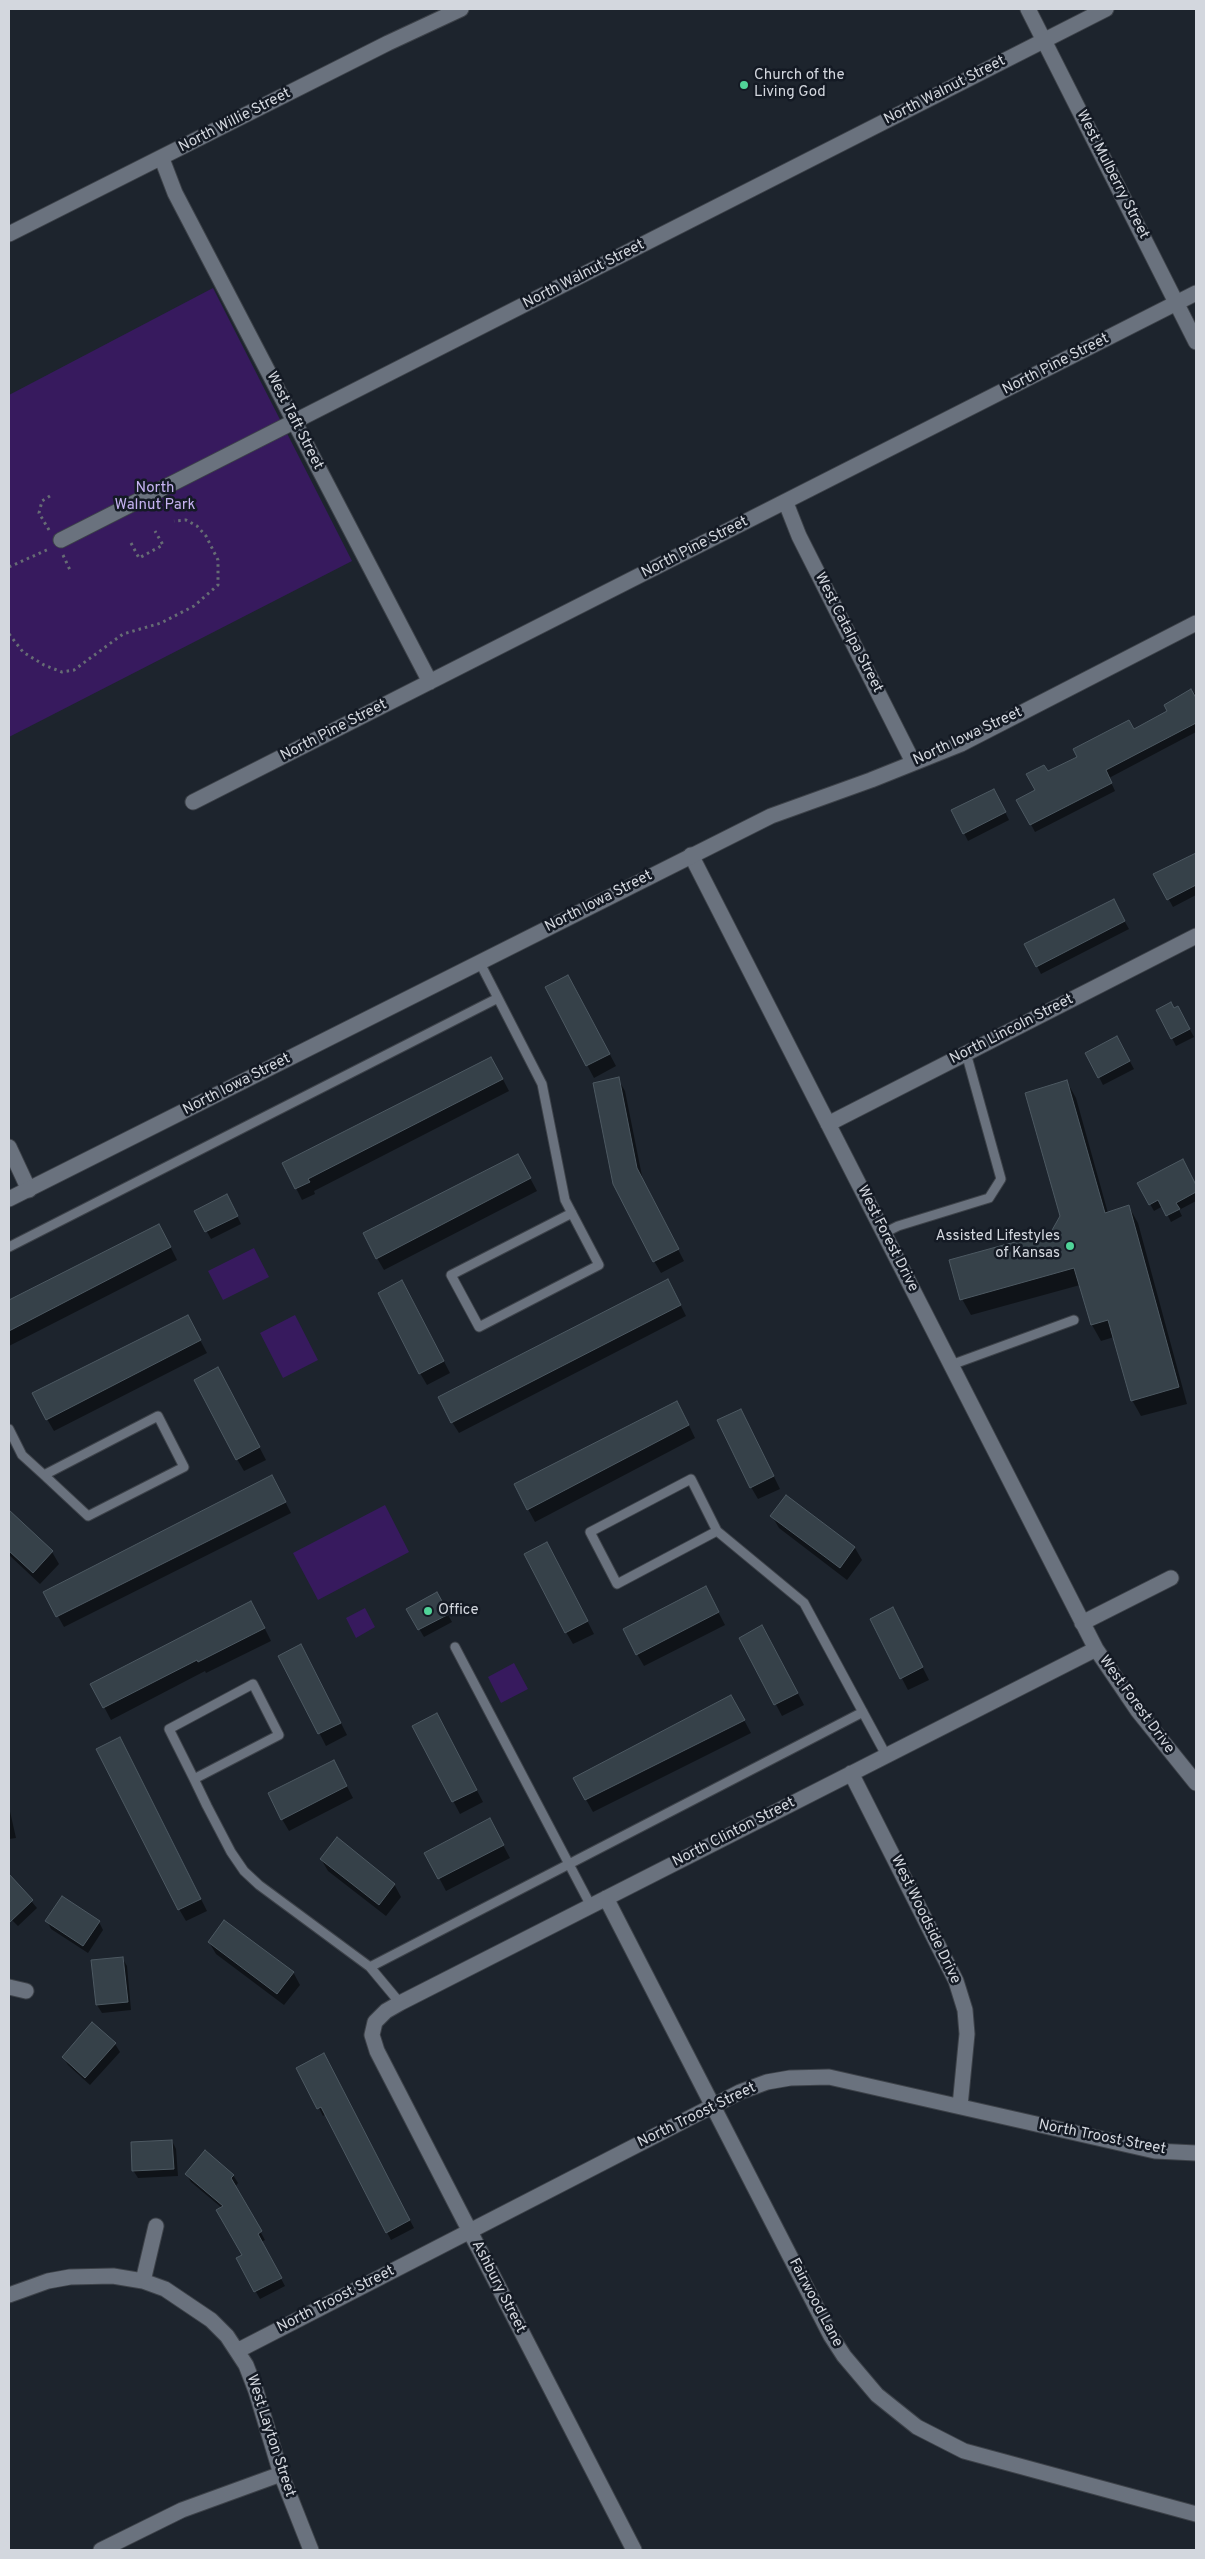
<!DOCTYPE html>
<html>
<head>
<meta charset="utf-8">
<style>
	body { margin:0 }
	#map { position:relative; width:1205px; height:2559px; overflow:hidden; background:#1d242d; font-family:Overpass,sans-serif }
	canvas { display:block }
	.frame { position:absolute; inset:0; border:10px solid #d3d7de; pointer-events:none }
</style>
</head>
<body>
<div id="map">
<canvas width="1205" height="2559"></canvas>
<div class="frame"></div>
</div>
<script>
const ctx = document.querySelector('canvas').getContext('2d');
ctx.lineJoin = 'round';
function fill(path, color) { ctx.fillStyle = color; ctx.fill(path, 'evenodd'); }
const toPath = rows => new Path2D(rows.map(r => 'M' + r).join(''));
function stroke(path, color, width, dash) { ctx.strokeStyle = color; ctx.lineWidth = width; ctx.lineCap = dash ? 'butt' : 'round'; ctx.setLineDash(dash || []); ctx.stroke(path); }
function label(font, color, halo, rows, align = 'center') {
  ctx.font = font + ' Overpass,sans-serif'; ctx.lineWidth = 5; ctx.setLineDash([]); ctx.textBaseline = 'middle'; ctx.strokeStyle = halo; ctx.fillStyle = color; for (const [text, x, y, turn = 0] of rows) {
    ctx.save(); ctx.translate(x, y); ctx.rotate((+turn || 0) * Math.PI / 180); ctx.textAlign = isNaN(turn) ? turn : align; if (halo) ctx.strokeText(text, 0, 0); ctx.fillText(text, 0, 0); ctx.restore();
  }
}
fill(toPath([
	[213,288,352,561,9,737,9,395],
	[254,1248,269,1277,223,1300,208,1271],
	[295,1315,318,1360,283,1378,260,1333],
	[385,1505,409,1552,318,1600,293,1553],
	[365,1608,375,1627,356,1638,346,1618],
	[514,1663,528,1689,501,1703,488,1677]
]), '#371a5e');
fill(toPath([
	[1196,692,1196,732,1109,778,1115,791,1035,832,1018,800,1037,790,1047,773,1169,711],
	[998,798,1009,820,968,841,964,833],
	[1196,855,1196,895,1173,907,1155,874],
	[1117,908,1129,929,1041,974,1037,966],
	[546,988,575,989,616,1066,594,1078],
	[1174,1009,1182,1015,1194,1037,1176,1046,1172,1038],
	[1121,1045,1134,1069,1103,1085,1099,1077],
	[498,1070,509,1091,314,1191,315,1194,302,1200,284,1164],
	[618,1079,625,1091,643,1181,684,1261,661,1273,654,1261],
	[1067,1082,1076,1098,1108,1213,1129,1207,1138,1223,1187,1404,1141,1416,1132,1400,1114,1337,1101,1341,1092,1325,1080,1285,971,1315,962,1299,1052,1233,1061,1216],
	[524,1167,537,1191,384,1270,377,1258],
	[1187,1168,1196,1186,1196,1201,1179,1210,1182,1216,1171,1222,1163,1206,1154,1211,1150,1204],
	[231,1204,241,1224,211,1239,196,1212],
	[166,1238,177,1260,9,1346,9,1302,61,1274],
	[674,1292,686,1316,459,1433,452,1422],
	[409,1294,450,1373,427,1385,420,1373],
	[194,1329,207,1353,54,1431,47,1419],
	[225,1381,266,1460,244,1471,237,1459],
	[684,1415,695,1438,535,1522,515,1485],
	[747,1422,780,1489,758,1499,751,1487],
	[278,1488,291,1513,64,1627,45,1593],
	[9,1512,52,1552,59,1564,40,1584,9,1555],
	[772,1516,855,1548,862,1560,847,1580,779,1528],
	[554,1556,594,1634,573,1644,566,1632],
	[437,1594,452,1622,424,1637,408,1610],
	[712,1600,725,1625,644,1666,637,1654],
	[258,1615,271,1641,206,1673,205,1671,111,1720,92,1684],
	[871,1619,899,1621,929,1680,908,1690],
	[741,1638,769,1639,804,1705,782,1716],
	[280,1656,308,1658,347,1735,326,1746],
	[738,1709,751,1733,593,1812,574,1778],
	[414,1726,443,1726,483,1802,460,1814],
	[126,1750,207,1911,186,1921,179,1909],
	[340,1773,353,1798,289,1831,282,1819],
	[9,1807,16,1838,9,1839],
	[496,1832,510,1858,446,1891,426,1853],
	[321,1859,394,1884,401,1897,386,1916,328,1871],
	[9,1875,37,1908,18,1926,9,1917],
	[47,1921,99,1922,103,1930,88,1953,51,1929],
	[209,1942,293,1972,300,1985,284,2005,216,1954],
	[122,1958,127,1966,131,2010,102,2013,97,2005,93,1961],
	[92,2024,115,2044,120,2052,90,2085,68,2065,63,2057],
	[328,2063,414,2228,391,2240,326,2114,323,2116,319,2108],
	[172,2141,176,2149,178,2176,138,2178,133,2170],
	[186,2174,233,2175,238,2183,235,2187,265,2240,261,2242,285,2286,260,2299,237,2258,243,2255,222,2208,191,2182]
]), '#0007');
const building = toPath([
	[1191,689,1196,698,1196,723,1106,770,1112,783,1030,825,1016,800,1035,790,1026,774,1044,765,1048,771,1077,757,1073,749,1129,720,1134,729,1167,711,1164,705,1191,689],
	[994,789,1006,812,963,834,951,810,994,789],
	[1196,853,1196,885,1167,900,1153,874,1196,853],
	[1114,899,1125,921,1036,967,1024,944,1114,899],
	[568,975,610,1054,586,1066,545,987,568,975],
	[1171,1002,1174,1008,1178,1006,1190,1029,1171,1039,1156,1010,1171,1002],
	[1117,1036,1130,1061,1098,1078,1085,1053,1117,1036],
	[491,1057,503,1079,308,1179,310,1182,295,1189,282,1163,491,1057],
	[619,1077,637,1168,679,1249,653,1262,613,1184,593,1083,619,1077],
	[1067,1080,1105,1213,1129,1205,1179,1387,1131,1401,1108,1320,1091,1325,1074,1268,960,1300,949,1260,1051,1232,1060,1216,1025,1093,1067,1080],
	[518,1154,531,1178,376,1259,363,1233,518,1154],
	[1183,1159,1196,1185,1196,1192,1176,1203,1180,1209,1166,1216,1158,1200,1149,1205,1137,1183,1183,1159],
	[227,1194,238,1216,205,1232,194,1211,227,1194],
	[159,1224,171,1247,9,1331,9,1300,159,1224],
	[668,1279,681,1305,451,1423,438,1397,668,1279],
	[402,1280,444,1361,419,1374,378,1293,402,1280],
	[188,1315,201,1340,46,1420,32,1393,188,1315],
	[218,1367,260,1447,236,1460,194,1380,218,1367],
	[677,1401,689,1425,527,1510,514,1484,677,1401],
	[741,1409,774,1476,750,1488,717,1420,741,1409],
	[272,1475,286,1502,56,1617,43,1592,272,1475],
	[786,1495,855,1547,840,1568,770,1516,786,1495],
	[9,1510,53,1551,33,1573,9,1551,9,1510],
	[547,1542,588,1621,565,1633,524,1554,547,1542],
	[706,1586,719,1612,636,1655,623,1629,706,1586],
	[437,1592,449,1614,418,1630,406,1609,437,1592],
	[251,1601,265,1628,198,1662,197,1660,103,1708,90,1684,251,1601],
	[893,1607,923,1667,900,1679,870,1619,893,1607],
	[762,1625,798,1693,774,1705,739,1638,762,1625],
	[301,1644,341,1723,318,1734,278,1656,301,1644],
	[731,1695,745,1720,585,1800,573,1778,731,1695],
	[437,1713,477,1790,452,1802,412,1726,437,1713],
	[120,1737,201,1899,178,1910,96,1749,120,1737],
	[334,1760,347,1786,281,1820,268,1793,334,1760],
	[490,1818,504,1845,438,1879,424,1853,490,1818],
	[337,1837,395,1884,379,1905,320,1859,337,1837],
	[9,1874,33,1900,9,1923,9,1874],
	[62,1896,100,1921,83,1946,45,1921,62,1896],
	[224,1920,294,1972,277,1994,208,1942,224,1920],
	[123,1957,128,2002,96,2005,91,1960,123,1957],
	[92,2022,116,2043,85,2078,62,2057,92,2022],
	[324,2053,410,2220,386,2233,321,2107,317,2109,296,2068,324,2053],
	[172,2140,174,2169,132,2171,131,2142,172,2140],
	[205,2150,234,2175,231,2178,262,2231,258,2234,282,2278,254,2292,236,2258,242,2255,216,2210,223,2206,185,2174,205,2150]
]);
fill(building, '#364149');
stroke(building, '#4d5962', 1);
const service = toPath([
	[480,963,542,1084,565,1200,599,1265,479,1327,451,1275,572,1213],
	[884,1233,898,1226,989,1198,1001,1179,966,1053],
	[9,1247,498,998],
	[951,1365,1074,1320],
	[9,1429,22,1455,44,1475,88,1516,184,1467,158,1416,44,1475],
	[717,1531,617,1584,590,1532,691,1479,717,1531,804,1603,886,1755],
	[455,1647,591,1906],
	[194,1779,279,1735,253,1684,169,1729,194,1779,207,1806,231,1852,244,1871,259,1885,370,1967,400,2003],
	[370,1967,863,1712]
]);
const minor = toPath([
	[1028,9,1196,342],
	[162,159,175,193,430,682],
	[9,234,388,43,461,9],
	[786,503,799,536,913,762],
	[61,540,1106,9],
	[193,802,1196,293],
	[691,855,1096,1649,1138,1711,1196,1783],
	[828,1124,1196,936],
	[9,1147,29,1190],
	[1082,1623,1171,1578],
	[851,1773,956,1981,965,2010,967,2034,960,2106],
	[606,1898,831,2336,844,2356,877,2395,917,2427,964,2451,1196,2514],
	[9,1987,26,1991],
	[143,2281,156,2226],
	[9,2295,48,2281,70,2277,113,2276,143,2281,165,2289,211,2320,227,2336,246,2365,256,2391,281,2474,311,2550],
	[237,2351,740,2092,767,2082,790,2078,829,2077,1155,2151,1196,2153],
	[101,2550,182,2510,281,2474],
	[634,2550,377,2051,372,2035,375,2022,386,2011,400,2003,1096,1649]
]);
const tertiary = toPath([
	[9,1199,771,816,871,780,961,744,1196,623]
]);
stroke(service, '#3d4249', 11);
stroke(minor, '#3d4249', 17);
stroke(tertiary, '#3d4249', 17);
stroke(toPath([
	[49,530,39,513,42,501,50,496],
	[131,543,139,558,163,545,155,531],
	[63,555,70,570],
	[9,567,49,549],
	[9,634,23,652,44,665,62,672,74,670,123,634,161,623,194,606,218,585,218,560,206,536,197,526,186,520,174,521]
]), '#666c74', 3, [2.5, 4]);
stroke(service, '#6a727e', 9);
stroke(minor, '#6a727e', 15);
stroke(tertiary, '#6a727e', 15);
for (const [x, y, r, color] of [
	[744,85,5,"#50d398"],
	[1070,1246,5,"#50d398"],
	[428,1611,5,"#50d398"]
]) { const dot = new Path2D(); dot.arc(x, y, r, 0, 2 * Math.PI); ctx.fillStyle = color; ctx.fill(dot); stroke(dot, '#141a24', 2); }
label('15px', '#d3d7de', '#141a24', [
	["Church of the",754,76],
	["Living God",754,93],
	["Assisted Lifestyles",1060,1237,"right"],
	["of Kansas",1060,1254,"right"],
	["Office",438,1611]
], 'left');
label('15px', '#d3d7de', '#141a24', [
	["North Walnut Street",945,91,-27],
	["North Willie Street",235,121,-27],
	["West Mulberry Street",1112,175,63],
	["North Walnut Street",584,275,-27],
	["North Pine Street",1056,365,-27],
	["West Taft Street",294,421,63],
	["North Pine Street",695,548,-27],
	["West Catalpa Street",848,633,63],
	["North Pine Street",334,731,-27],
	["North Iowa Street",968,737,-25],
	["North Iowa Street",599,902,-27],
	["North Lincoln Street",1012,1030,-27],
	["North Iowa Street",237,1085,-27],
	["West Forest Drive",887,1239,63],
	["West Forest Drive",1136,1705,54],
	["North Clinton Street",734,1833,-27],
	["West Woodside Drive",925,1920,64],
	["North Troost Street",697,2116,-26],
	["North Troost Street",1102,2138,11],
	["Ashbury Street",498,2287,63],
	["North Troost Street",336,2300,-27],
	["Fairwood Lane",815,2303,62],
	["West Layton Street",270,2436,72]
]);
label('15px', '#c5b2f0', '#141a24', [
	["North",155,489],
	["Walnut Park",155,506]
]);
</script>
</body>
</html>
